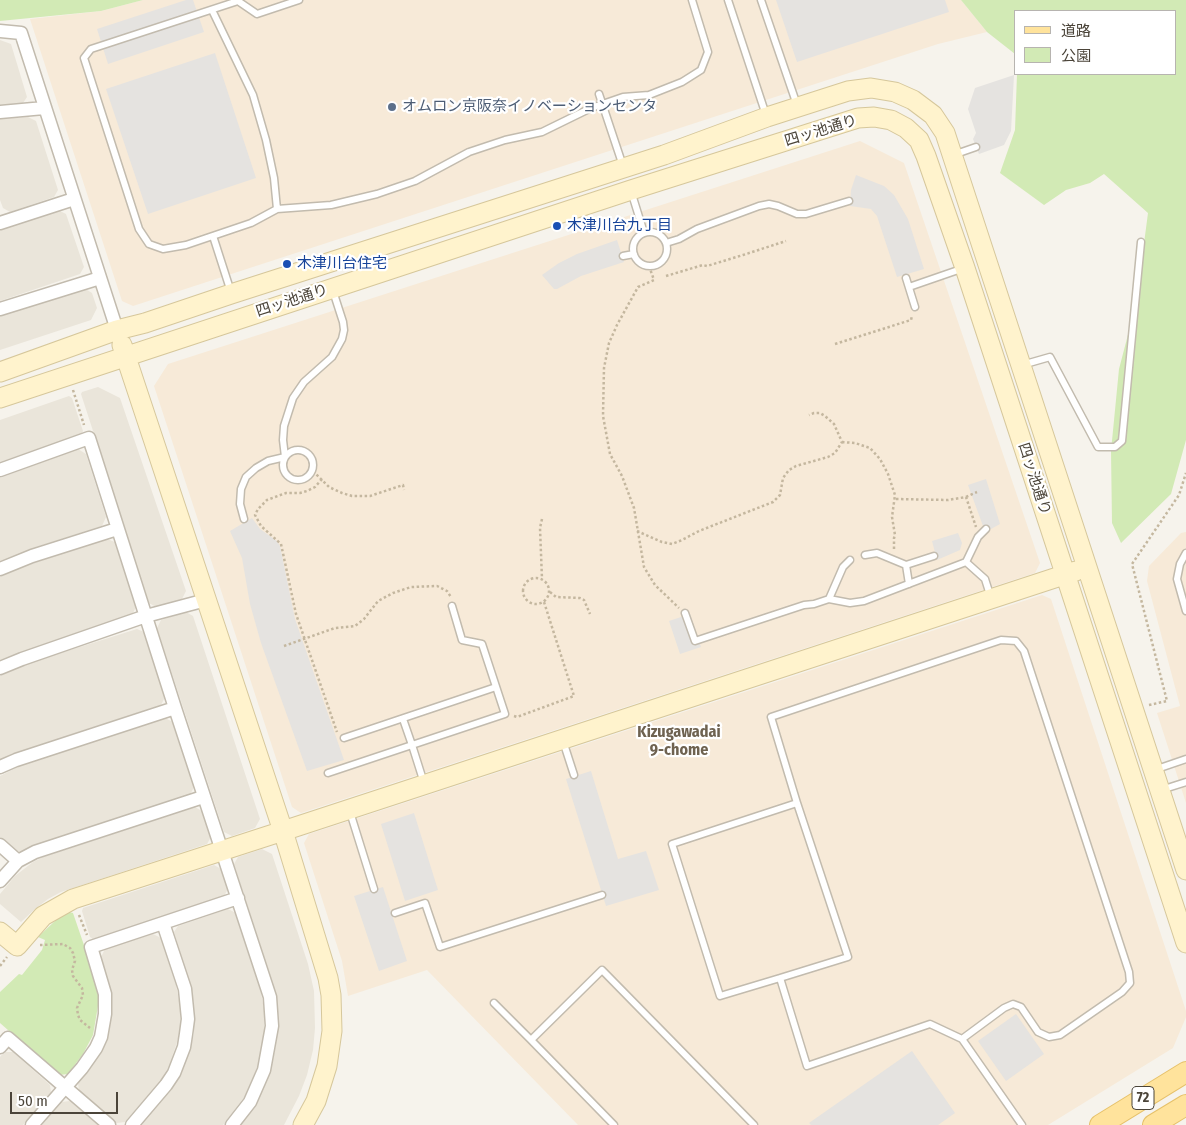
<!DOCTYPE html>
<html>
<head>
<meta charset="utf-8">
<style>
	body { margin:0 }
	#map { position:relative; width:1186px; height:1125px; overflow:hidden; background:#f6f3ec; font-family:"Fira Sans Condensed","Noto Sans JP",sans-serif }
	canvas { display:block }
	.legend { position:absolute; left:1014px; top:10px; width:162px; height:65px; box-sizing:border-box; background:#fff; border:1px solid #b7b4b0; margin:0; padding:6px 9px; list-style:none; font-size:15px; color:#4b4439 }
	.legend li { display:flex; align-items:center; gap:10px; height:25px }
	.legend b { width:25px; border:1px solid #b7b4b0 }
	.scale { position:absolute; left:10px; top:1092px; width:108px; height:22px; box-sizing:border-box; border:2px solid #4b4439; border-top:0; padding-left:6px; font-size:15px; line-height:18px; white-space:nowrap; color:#4b4439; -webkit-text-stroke:4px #fff; paint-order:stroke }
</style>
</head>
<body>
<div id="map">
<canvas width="1186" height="1125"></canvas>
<ul class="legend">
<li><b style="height:6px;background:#ffe39c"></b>道路</li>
<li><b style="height:14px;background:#d2eab5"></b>公園</li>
</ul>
<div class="scale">50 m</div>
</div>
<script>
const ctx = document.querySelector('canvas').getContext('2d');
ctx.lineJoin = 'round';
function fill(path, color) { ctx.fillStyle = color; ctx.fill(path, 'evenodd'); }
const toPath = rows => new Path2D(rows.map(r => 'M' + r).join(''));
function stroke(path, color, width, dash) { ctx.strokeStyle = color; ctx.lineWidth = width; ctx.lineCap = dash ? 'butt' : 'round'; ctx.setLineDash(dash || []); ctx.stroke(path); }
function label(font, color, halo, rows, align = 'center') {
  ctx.font = font + ' "Fira Sans Condensed","Noto Sans JP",sans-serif'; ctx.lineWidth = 4.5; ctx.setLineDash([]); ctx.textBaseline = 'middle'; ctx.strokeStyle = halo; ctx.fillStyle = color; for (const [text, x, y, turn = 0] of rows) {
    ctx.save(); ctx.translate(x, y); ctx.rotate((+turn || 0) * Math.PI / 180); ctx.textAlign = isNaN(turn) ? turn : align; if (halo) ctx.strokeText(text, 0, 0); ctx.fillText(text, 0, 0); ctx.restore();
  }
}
fill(toPath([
	[0,40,11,44,27,97,23,103,0,105],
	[28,117,36,121,58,190,54,197,10,212,3,208,0,200,0,119],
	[58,210,66,214,84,267,80,274,0,301,0,230],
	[84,288,92,293,97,308,91,320,0,350,0,315],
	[98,387,120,398,186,591,182,599,156,607,149,603,81,394,82,392],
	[69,396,72,398,83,431,81,434,0,462,0,420],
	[78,449,86,454,106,517,102,526,36,547,0,563,0,478],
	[107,539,115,542,136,607,132,615,16,654,0,661,0,577,25,566],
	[186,612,193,616,260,819,255,828,232,836,224,832,157,628,161,620],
	[137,629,144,632,165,697,161,705,12,754,0,761,0,676,29,663],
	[165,718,173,722,194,787,190,795,39,844,25,852,16,851,0,837,0,776,22,765],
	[195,807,202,811,211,837,207,844,61,892,48,899,35,909,21,922,0,904,0,894,15,876,33,862,43,857],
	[262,849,272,854,308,964,314,991,315,1028,313,1050,307,1075,299,1096,284,1125,241,1125,255,1105,268,1078,273,1061,277,1037,277,1015,272,981,234,864,238,857],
	[214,865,221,869,228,889,224,896,93,939,90,937,82,911,83,908],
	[228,909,236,913,259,983,264,1008,264,1035,260,1058,252,1082,245,1096,223,1125,142,1125,171,1090,181,1073,188,1056,194,1034,194,1009,192,991,174,932,178,926],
	[153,934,161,938,176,985,181,1010,180,1033,169,1066,159,1083,125,1122,117,1123,79,1091,78,1083,100,1053,110,1025,111,994,101,957,105,949],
	[4,1052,13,1052,50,1085,51,1093,23,1125,0,1125,0,1057],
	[70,1101,71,1101,98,1125,42,1125,61,1102]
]), '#eae5da');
fill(toPath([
	[143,0,961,0,987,32,938,44,133,306,122,301,30,19,101,11],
	[860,141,904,163,1040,563,1035,573,301,813,292,807,154,386,168,364],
	[1186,532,1186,803,1157,713,1180,706,1147,581,1149,566,1181,533],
	[1042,595,1051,599,1186,1011,1186,1017,1173,1048,1048,1125,578,1125,427,970,348,996,342,961,304,843,309,834]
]), '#f7ead8');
fill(toPath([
	[0,0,143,0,101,11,0,21],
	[961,0,1186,0,1186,440,1171,494,1121,543,1112,523,1111,451,1119,369,1136,304,1148,213,1104,174,1090,183,1066,190,1044,205,1000,173,1015,130,1017,74,1175,74,1175,11,1015,11,1015,54,987,32],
	[69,912,73,913,86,951,95,981,99,1000,93,1035,83,1054,68,1074,59,1075,0,1023,0,992,19,974,22,975,42,950,45,940,38,937,56,920]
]), '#d2eab5');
fill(toPath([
	[186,0,193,0,204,32,108,64,97,29],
	[776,0,945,0,949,12,797,62],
	[215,53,256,178,148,214,106,89],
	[1014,75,1011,131,1004,145,979,154,973,139,976,133,968,109,975,88],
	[856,175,884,186,894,195,908,219,924,269,897,277,877,216,871,209,850,206,851,190],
	[617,240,624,262,581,276,557,289,554,289,542,275,559,263,577,254],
	[986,479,1000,524,991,529,983,526,968,485],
	[252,518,260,529,277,541,280,546,295,619,344,760,307,771,261,643,250,604,242,558,230,531],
	[958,533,962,543,960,550,937,560,932,541],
	[690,614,701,647,680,654,669,621],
	[591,771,618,859,646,851,659,890,606,906,566,779],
	[414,813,438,890,405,901,381,824],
	[383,887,407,961,379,971,354,896],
	[1016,1014,1044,1054,1006,1081,978,1041],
	[912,1051,955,1113,938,1125,811,1125,809,1123]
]), '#e5e3e0');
const lane = toPath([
	[299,0,257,14,238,1,91,49,84,58,139,229,149,244,163,249,186,245,251,223,277,209,331,205,377,194,415,181,469,152,505,140,542,132,591,108,623,97,649,95,682,82,701,70,708,52,692,0],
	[728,0,766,115],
	[761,0,797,105],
	[212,10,253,95,266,140,274,178,277,209],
	[599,94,623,166],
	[953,155,976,147],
	[631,191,644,233],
	'633 249a17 17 0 1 1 34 0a17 17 0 1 1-34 0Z',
	[213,236,231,292],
	[666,243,679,239,697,229,759,206,769,204,778,206,797,214,806,214,849,201],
	[623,256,634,254],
	[906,278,915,307],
	[909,287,964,268],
	[1022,365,1050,357,1098,447,1115,447,1122,441,1141,242],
	'283 465a15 15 0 1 1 30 0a15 15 0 1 1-30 0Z',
	[244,519,240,504,241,489,246,477,256,468,268,461,285,457,283,440,284,426,293,398,304,382,332,357,342,339,344,330,343,322,333,291],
	[1186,553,1180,564,1177,579,1186,611],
	[865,555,877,553,906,565,934,556],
	[966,562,978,537,986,529],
	[906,565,909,584],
	[829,599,843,567,850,560],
	[685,613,695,641,804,605,814,604,829,599,850,603,864,601,966,562,985,579,991,598],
	[344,738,496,687],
	[563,741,574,775],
	[1154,770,1186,759],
	[328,773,412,745,403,719],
	[424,783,412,745,505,714,482,644,462,640,452,606],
	[1161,790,1186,782],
	[350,812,374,889],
	[395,913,425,903,440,947,602,895],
	[780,978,848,957,797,803],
	[494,1003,531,1040],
	[962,1039,1004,1008,1013,1004,1021,1007,1038,1032,1049,1037,1060,1035,1122,992,1130,983,1129,972,1024,651,1016,641,1001,640,771,717,797,803,672,844,720,996,780,978,807,1066,930,1024,962,1039,1022,1125],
	[614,1125,531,1040,602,970,754,1125]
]);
const street = toPath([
	[0,31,21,33,117,330],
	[0,112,44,108],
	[0,223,74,199],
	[0,309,100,278],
	[0,470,89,438,175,708,270,997,272,1026,264,1070,250,1102,232,1125],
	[0,569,32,556,117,529],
	[0,668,22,659,146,616,206,600],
	[0,767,16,760,175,708],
	[0,845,18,861],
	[0,881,18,861,35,852,203,797],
	[0,1047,8,1038,109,1125],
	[32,1125,82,1068,96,1048,101,1037,105,1014,105,994,91,947,238,898],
	[132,1125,166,1085,174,1073,184,1047,186,1034,188,1019,185,989,163,923]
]);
const secondary = toPath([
	[0,372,117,330,145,323,231,294,664,155,767,117,848,91,871,88,895,92,913,100,933,115,945,133,1186,870],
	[0,398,631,190,858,118,874,117,891,120,906,128,919,140,926,156,965,268,1186,943],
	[0,932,17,946,43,916,73,899,283,831,122,345],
	[303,1125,316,1101,327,1066,332,1031,331,995,328,978,283,831,1076,571]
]);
const primary = toPath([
	[1100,1125,1186,1072],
	[1153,1125,1186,1105]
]);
stroke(lane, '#c2bbae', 9);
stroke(street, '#c2bbae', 15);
stroke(secondary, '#d6c79b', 21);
stroke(primary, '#e6c16a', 22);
stroke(toPath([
	[649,266,654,280,638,287,617,325,609,343,604,368,603,416,610,454,622,476,634,508,644,567,655,585,679,608],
	[666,276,703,265,707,266,743,255,786,241],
	[835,344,911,320,912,316],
	[73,390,84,425],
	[842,442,855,443,870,448,880,459,888,474,895,495,892,517,895,535,894,538,894,549],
	[313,471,329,487,342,493,352,496,370,496,403,485,404,490],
	[322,479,315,487,307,491,300,493,286,493,267,500,258,509,255,515,261,526,281,544,296,614,337,732],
	[966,497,977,492],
	[896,499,948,500,966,497,976,527],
	[542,519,540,528,542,579],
	[637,531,662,542,672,544,682,540,699,531,773,502,780,495,783,478,789,470,796,466,828,457,835,453,842,442,834,424,825,416,820,413,814,413,809,415],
	'523 591a13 13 0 1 1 26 0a13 13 0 1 1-26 0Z',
	[550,592,556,597,580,598,584,600,590,614],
	[284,646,335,628,355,626,364,619,378,601,393,593,411,587,437,586,447,591,451,597],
	[1149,705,1167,701,1132,564,1179,495,1186,473],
	[514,716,517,717,574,696,544,602],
	[79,915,87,935],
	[40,945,63,944,70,948,73,953,75,961,72,970,73,976,82,988,83,995,77,1008,78,1015,80,1020,90,1028],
	[0,966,7,957]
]), '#c4b79f', 2.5, [2.5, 2.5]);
stroke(lane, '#fff', 6);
stroke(street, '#fff', 12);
stroke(secondary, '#fff3cd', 19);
stroke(primary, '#ffe39c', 20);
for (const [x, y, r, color] of [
	[392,107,5,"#5c6f8a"],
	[557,226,5,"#1a4fb4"],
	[287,264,5,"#1a4fb4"]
]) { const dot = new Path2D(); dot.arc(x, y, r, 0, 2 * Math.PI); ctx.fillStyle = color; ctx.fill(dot); stroke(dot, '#fff', 2); }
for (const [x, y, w] of [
	[1143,1098,22]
]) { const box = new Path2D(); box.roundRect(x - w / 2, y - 11.5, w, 23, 4); ctx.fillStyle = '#fff'; ctx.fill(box); stroke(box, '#4b4439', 1); }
label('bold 14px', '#4b4439', null, [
	["72",1143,1098]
]);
label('15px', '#4e5e75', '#fff', [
	["オムロン京阪奈イノベーションセンタ",402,107]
], 'left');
label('15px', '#4b4439', '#fff', [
	["四ッ池通り",821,131,-17],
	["四ッ池通り",292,301,-18],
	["四ッ池通り",1034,479,72]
]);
label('15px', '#164399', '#fff', [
	["木津川台九丁目",567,226],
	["木津川台住宅",297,264]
], 'left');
label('bold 16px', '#6e6250', '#fff', [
	["Kizugawadai",679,733],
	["9-chome",679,751]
]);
</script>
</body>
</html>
